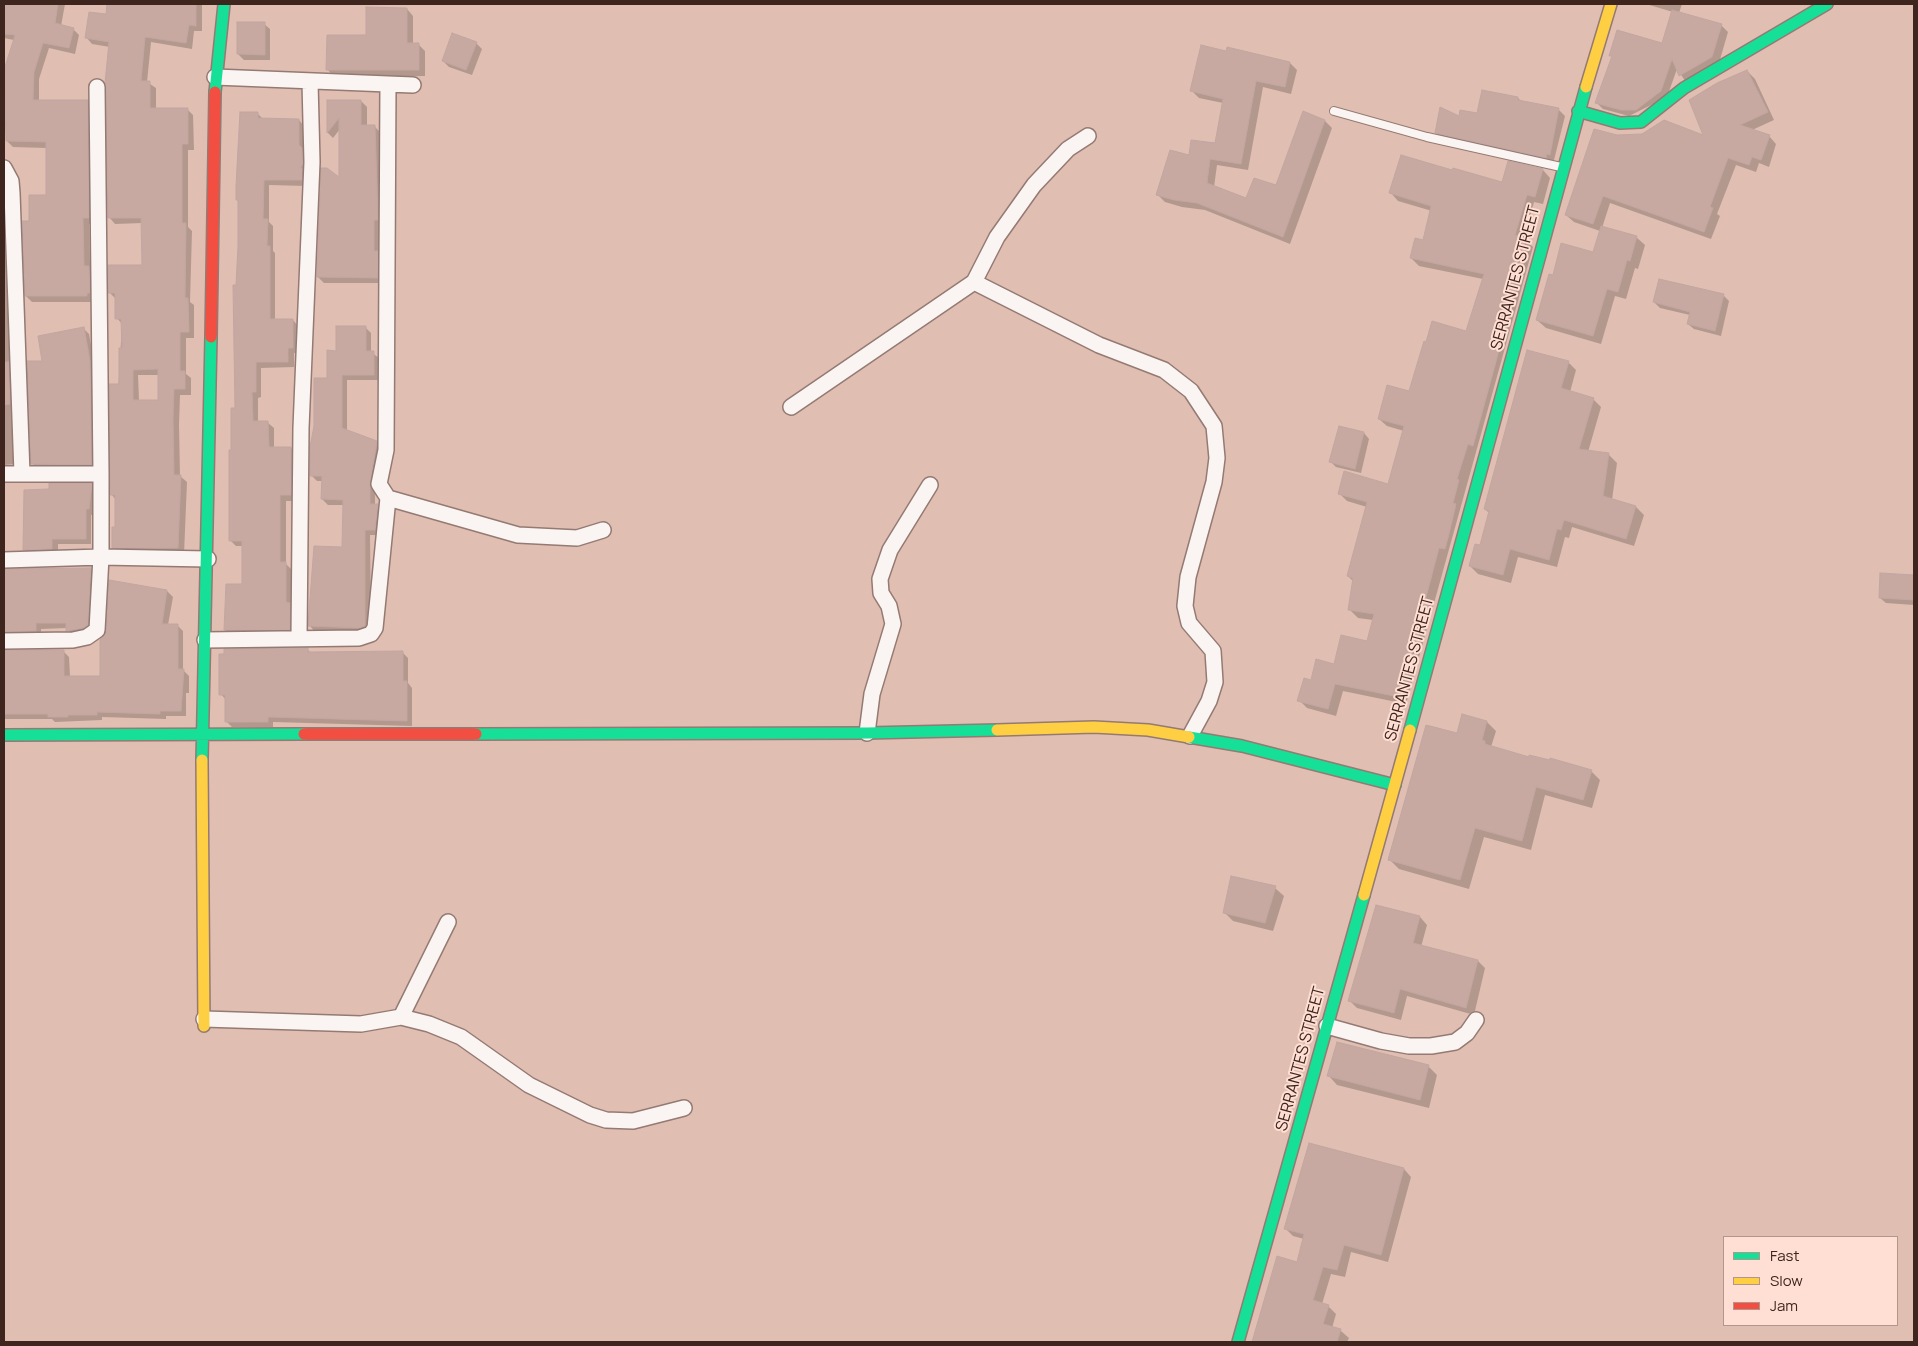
<!DOCTYPE html>
<html>
<head>
<meta charset="utf-8">
<style>
	body { margin:0 }
	#map { position:relative; width:1918px; height:1346px; overflow:hidden; background:#e0beb2; font-family:Manrope,sans-serif }
	canvas { display:block }
	.frame { position:absolute; inset:0; border:5px solid #3e261e; pointer-events:none }
	.legend { position:absolute; left:1723px; top:1236px; width:175px; height:90px; box-sizing:border-box; background:#ffdfd3; border:1px solid #b2958b; margin:0; padding:6px 9px; list-style:none; font-size:15px; color:#3e261e }
	.legend li { display:flex; align-items:center; gap:10px; height:25px }
	.legend b { width:25px; border:1px solid #b2958b }
</style>
</head>
<body>
<div id="map">
<canvas width="1918" height="1346"></canvas>
<div class="frame"></div>
<ul class="legend">
<li><b style="height:6px;background:#16e098"></b>Fast</li>
<li><b style="height:6px;background:#ffcf43"></b>Slow</li>
<li><b style="height:6px;background:#f24e42"></b>Jam</li>
</ul>
</div>
<script>
const ctx = document.querySelector('canvas').getContext('2d');
ctx.lineJoin = 'round';
function fill(path, color) { ctx.fillStyle = color; ctx.fill(path, 'evenodd'); }
const toPath = rows => new Path2D(rows.map(r => 'M' + r).join(''));
function stroke(path, color, width, dash) { ctx.strokeStyle = color; ctx.lineWidth = width; ctx.lineCap = dash ? 'butt' : 'round'; ctx.setLineDash(dash || []); ctx.stroke(path); }
function label(font, color, halo, rows, align = 'center') {
  ctx.font = font + ' Manrope,sans-serif'; ctx.lineWidth = 4; ctx.setLineDash([]); ctx.textBaseline = 'middle'; ctx.strokeStyle = halo; ctx.fillStyle = color; for (const [text, x, y, turn = 0] of rows) {
    ctx.save(); ctx.translate(x, y); ctx.rotate((+turn || 0) * Math.PI / 180); ctx.textAlign = isNaN(turn) ? turn : align; if (halo) ctx.strokeText(text, 0, 0); ctx.fillText(text, 0, 0); ctx.restore();
  }
}
fill(toPath([
	[4,4,65,4,61,26,73,29,79,35,75,54,49,48,39,79,39,101,87,101,93,107,95,224,89,224,90,267,95,273,93,302,32,302,26,296,30,223,47,197,47,148,13,147,7,141,4,75,14,40,4,38],
	[108,4,202,4,202,31,194,31,192,49,151,42,147,82,156,88,156,109,187,109,193,115,194,150,188,150,188,227,192,231,190,302,194,305,194,338,186,338,186,374,191,378,191,395,180,395,179,425,180,476,187,482,184,554,119,553,113,547,116,528,116,500,112,495,122,324,117,318,116,299,110,293,143,266,142,223,115,224,109,217,110,47,92,44,86,37,107,16],
	[138,375,160,375,160,401,139,401],
	[1646,4,1682,4,1679,13,1721,25,1728,32,1719,63,1686,82,1677,69,1667,97,1629,116,1603,109,1597,103,1613,57,1611,55,1663,45,1673,12],
	[407,9,413,16,413,44,418,44,425,51,425,76,334,77,328,70,367,36],
	[264,24,270,29,270,60,244,60,238,54],
	[476,43,482,49,472,75,449,67,443,61],
	[1228,49,1290,63,1297,70,1291,94,1263,87,1248,170,1217,165,1214,187,1246,199,1275,186,1287,162,1304,113,1325,121,1332,128,1290,244,1205,210,1182,207,1165,202,1158,195,1190,157,1216,144,1223,103,1199,98,1192,91,1227,53],
	[1747,71,1755,79,1774,120,1752,130,1769,136,1776,144,1769,167,1759,163,1756,172,1736,165,1717,214,1720,216,1711,239,1610,203,1602,228,1636,237,1645,245,1638,269,1635,268,1626,299,1615,296,1601,344,1546,328,1537,320,1553,276,1594,253,1600,231,1574,222,1566,215,1617,136,1706,137],
	[1518,98,1522,102,1558,109,1565,116,1553,164,1443,140,1436,133,1460,117,1478,114],
	[328,101,361,101,367,107,367,127,375,127,380,132,383,225,379,225,379,254,383,257,383,283,324,283,318,277,340,180,340,129,333,138,328,133],
	[258,114,264,120,299,120,304,126,304,151,308,155,307,186,269,185,269,222,273,226,273,251,275,253,275,320,293,320,298,326,299,353,294,353,294,367,261,368,261,397,258,398,258,423,268,423,274,428,274,448,291,448,297,454,296,501,286,501,286,564,291,569,291,605,295,610,295,635,231,636,225,630,244,586,244,546,236,546,230,540,233,451,237,409,237,286],
	[1543,170,1550,178,1543,204,1534,202,1524,238,1533,247,1406,704,1343,691,1336,716,1307,708,1299,700,1335,666,1368,642,1373,620,1358,618,1350,610,1354,582,1348,576,1367,507,1347,501,1339,493,1389,485,1404,431,1387,426,1379,419,1410,393,1467,332,1483,279,1419,266,1411,258,1424,241,1432,211,1398,201,1391,193,1453,172,1503,183],
	[4,185,6,189,4,224,9,229,17,464,4,465],
	[1723,295,1729,301,1721,336,1694,329,1688,324,1690,315,1660,308,1654,302],
	[365,327,371,333,371,352,379,358,379,380,347,380,347,431,376,442,382,448,375,488,375,505,383,511,381,535,370,535,371,631,315,632,310,626,343,548,344,505,328,505,322,499,323,481,317,481,311,475,328,379,337,352],
	[83,328,89,334,95,367,97,470,38,469,32,463,44,363],
	[1568,362,1576,370,1570,392,1593,399,1601,407,1588,452,1609,455,1617,463,1612,500,1636,507,1644,515,1634,546,1572,527,1569,538,1565,537,1557,567,1518,557,1511,583,1478,574,1470,566,1480,547,1490,514,1485,509],
	[1340,427,1364,433,1369,439,1361,473,1336,467,1331,462],
	[91,485,97,490,94,515,91,515,91,544,58,544,58,554,30,555,25,550,50,491],
	[91,569,96,575,93,631,73,636,67,628,41,629,41,637,4,640,4,571],
	[1881,574,1914,576,1914,605,1886,603,1880,598],
	[167,591,173,597,168,625,177,625,183,631,183,670,189,676,189,693,186,693,186,716,166,716,166,719,102,717,102,720,55,722,52,719,4,719,4,652,63,651,69,657,70,677,101,677],
	[307,649,312,654,402,652,408,658,408,683,412,688,412,726,273,722,273,727,232,727,226,721,226,700,221,694],
	[1487,722,1496,731,1491,747,1530,758,1591,771,1600,780,1592,808,1545,795,1531,850,1484,837,1469,889,1399,869,1390,860,1458,735],
	[1275,888,1284,896,1273,931,1233,921,1225,913],
	[1376,906,1420,917,1427,925,1421,947,1478,961,1485,968,1474,1015,1407,996,1401,1020,1357,1008,1350,1001],
	[1428,1066,1437,1075,1429,1108,1337,1085,1329,1076],
	[1404,1169,1411,1177,1388,1262,1351,1252,1345,1277,1331,1274,1322,1304,1328,1306,1336,1314,1332,1328,1341,1331,1349,1338,1347,1342,1254,1342,1278,1257,1298,1263,1304,1239,1293,1236,1286,1229]
]), '#0003');
const building = toPath([
	[4,4,58,4,55,23,74,28,69,48,43,43,34,72,33,100,88,100,89,218,83,218,84,266,89,266,90,293,87,293,87,296,25,296,22,221,29,221,29,195,46,195,46,142,6,141,4,70,15,35,4,34,4,4],
	[107,4,196,4,196,26,189,25,186,43,145,37,141,81,150,81,150,108,188,108,188,144,182,144,182,223,186,223,185,298,188,298,189,332,180,332,180,371,185,371,185,389,174,389,173,419,174,475,181,475,178,548,112,548,112,527,115,527,115,495,110,495,109,384,119,384,119,348,122,348,121,319,115,319,115,293,108,293,108,265,142,265,141,218,108,218,105,83,109,42,85,38,89,12,106,14,107,4],
	[158,369,158,400,133,400,133,370,158,369],
	[366,7,407,8,407,43,419,43,419,70,326,70,327,35,366,35,366,7],
	[1672,10,1722,24,1712,57,1679,76,1672,59,1661,91,1636,110,1621,110,1595,103,1612,56,1609,56,1617,30,1662,43,1672,10],
	[237,22,265,22,265,55,237,54,237,22],
	[452,33,477,42,466,70,442,61,452,33],
	[1201,45,1226,51,1227,47,1290,62,1285,87,1256,81,1241,164,1210,159,1207,183,1246,198,1254,178,1276,185,1303,111,1325,120,1283,237,1197,203,1174,200,1156,195,1170,150,1189,155,1191,140,1215,143,1223,99,1190,91,1201,45],
	[1747,70,1768,112,1740,125,1770,135,1761,160,1752,157,1749,165,1728,158,1710,207,1713,208,1704,232,1603,196,1593,224,1565,215,1594,129,1617,135,1642,134,1664,120,1703,135,1689,100,1717,83,1747,70],
	[1482,90,1518,97,1518,100,1559,108,1550,155,1547,154,1546,158,1435,133,1440,107,1459,116,1460,110,1477,113,1482,90],
	[327,100,361,100,361,125,375,125,378,220,374,220,374,251,378,251,378,278,317,277,321,168,327,168,339,177,339,118,327,133,327,100],
	[240,112,258,112,258,118,299,119,299,145,302,148,303,164,300,168,302,168,302,180,264,180,263,219,268,219,267,246,270,246,270,319,293,319,293,348,288,348,288,362,256,362,256,392,252,392,253,421,268,421,269,447,291,447,291,495,280,495,280,562,286,562,286,602,290,603,290,630,224,630,226,584,242,584,242,541,229,541,229,450,231,450,231,408,235,408,233,285,236,285,238,246,238,200,236,200,236,186,240,112],
	[1401,155,1452,170,1453,168,1502,182,1508,161,1543,169,1535,197,1527,195,1515,235,1526,238,1512,287,1516,288,1473,446,1468,444,1457,479,1459,480,1453,503,1456,504,1449,534,1445,549,1439,548,1425,601,1429,602,1422,631,1420,631,1413,649,1407,677,1403,677,1399,697,1335,684,1328,709,1297,701,1304,678,1311,680,1316,659,1334,664,1341,635,1367,641,1374,614,1348,610,1353,578,1347,576,1367,502,1338,494,1344,471,1388,484,1404,426,1378,419,1387,385,1409,391,1424,341,1426,342,1432,321,1466,331,1484,274,1410,258,1415,238,1423,240,1431,206,1389,193,1401,155],
	[1601,226,1637,236,1630,261,1627,260,1618,292,1607,289,1593,336,1536,320,1549,274,1553,275,1561,243,1593,252,1601,226],
	[1659,279,1724,294,1715,331,1687,324,1690,312,1653,302,1659,279],
	[336,326,366,326,366,351,374,351,374,375,342,375,342,428,377,441,370,482,370,504,378,504,375,530,365,530,365,626,360,628,308,626,314,546,342,547,343,500,321,499,322,476,310,476,310,447,314,426,314,378,327,378,327,350,336,351,336,326],
	[84,327,90,361,92,465,31,464,27,361,42,361,38,336,84,327],
	[1527,350,1569,361,1561,388,1594,398,1579,449,1609,453,1603,496,1636,506,1626,539,1564,520,1561,530,1557,529,1549,560,1510,549,1503,575,1469,566,1475,544,1480,545,1489,511,1484,509,1527,350],
	[4,362,9,362,10,404,4,405,4,362],
	[1339,426,1364,432,1355,469,1329,462,1339,426],
	[49,483,92,483,89,509,86,509,86,539,52,539,52,549,23,550,24,490,49,489,49,483],
	[91,568,88,625,83,628,66,631,66,623,36,623,36,631,4,632,4,569,91,568],
	[1880,573,1914,575,1914,600,1879,598,1880,573],
	[109,580,167,590,162,624,178,624,178,669,184,669,181,711,160,711,160,714,97,712,97,715,68,715,68,717,48,717,48,714,4,714,4,650,64,650,64,676,100,676,100,640,106,631,109,580],
	[308,648,308,652,403,651,403,681,407,681,407,721,268,717,268,722,225,722,225,695,219,695,219,654,224,654,224,649,308,648],
	[1462,714,1487,721,1482,740,1485,741,1485,744,1529,757,1529,755,1550,760,1550,758,1592,770,1583,800,1536,787,1522,841,1475,828,1460,880,1388,860,1426,725,1457,733,1462,714],
	[1231,876,1276,886,1265,923,1223,913,1231,876],
	[1376,905,1420,916,1413,943,1478,960,1466,1008,1400,989,1394,1013,1348,1001,1376,905],
	[1337,1042,1429,1065,1420,1100,1327,1076,1337,1042],
	[1309,1143,1404,1168,1381,1255,1344,1245,1337,1270,1323,1267,1313,1300,1329,1305,1323,1324,1341,1329,1337,1342,1252,1342,1277,1256,1297,1262,1304,1234,1284,1229,1309,1143]
]);
fill(building, '#c7a9a2');
stroke(building, '#c1a6a0', 1);
const lane = toPath([
	[1334,111,1427,137,1561,167]
]);
const street = toPath([
	[215,77,413,85],
	[1088,136,1068,149,1034,185,997,237,974,282,1099,345,1164,370,1191,391,1214,426,1217,458,1214,482,1188,577,1185,606,1189,623,1213,651,1215,682,1209,701,1190,736],
	[4,168,11,181,12,193,22,474],
	[791,407,974,282],
	[4,474,101,474],
	[388,498,518,535,577,538,603,530],
	[4,560,101,557,208,559],
	[299,638,301,428,312,162,310,82],
	[205,640,359,638,371,634,375,628,388,498,379,484,386,450,388,84],
	[4,641,73,640,87,637,97,630,101,557,101,474,97,87],
	[867,733,872,694,893,624,889,606,881,593,880,579,890,550,930,485],
	[401,1017,429,1024,461,1037,529,1085,590,1115,606,1120,633,1121,684,1108],
	[204,1019,361,1024,401,1017,448,922],
	[1327,1026,1381,1041,1409,1046,1431,1046,1455,1042,1467,1033,1476,1020]
]);
const fast = toPath([
	[215,92,224,4],
	[1578,111,1620,123,1641,122,1684,88,1827,4],
	[1410,730,1586,87],
	[476,734,867,733,997,730],
	[4,735,304,734],
	[1189,737,1242,746,1395,785],
	[202,760,211,337],
	[1238,1342,1364,895]
]);
const slow = toPath([
	[1586,87,1611,4],
	[997,730,1094,727,1148,730,1189,737],
	[202,760,204,1026],
	[1364,895,1410,730]
]);
const jam = toPath([
	[211,337,215,92],
	[304,734,476,734]
]);
stroke(lane, '#947a72', 10);
stroke(street, '#947a72', 18);
stroke(fast, '#947a72', 14);
stroke(slow, '#947a72', 14);
stroke(jam, '#947a72', 14);
stroke(lane, '#faf5f3', 8);
stroke(street, '#faf5f3', 15);
stroke(fast, '#16e098', 11);
stroke(slow, '#ffcf43', 11);
stroke(jam, '#f24e42', 11);
label('16px', '#3e261e', '#ffdfd3', [
	["SERRANTES STREET",1516,278,-75],
	["SERRANTES STREET",1410,669,-75],
	["SERRANTES STREET",1301,1059,-75]
]);
</script>
</body>
</html>
